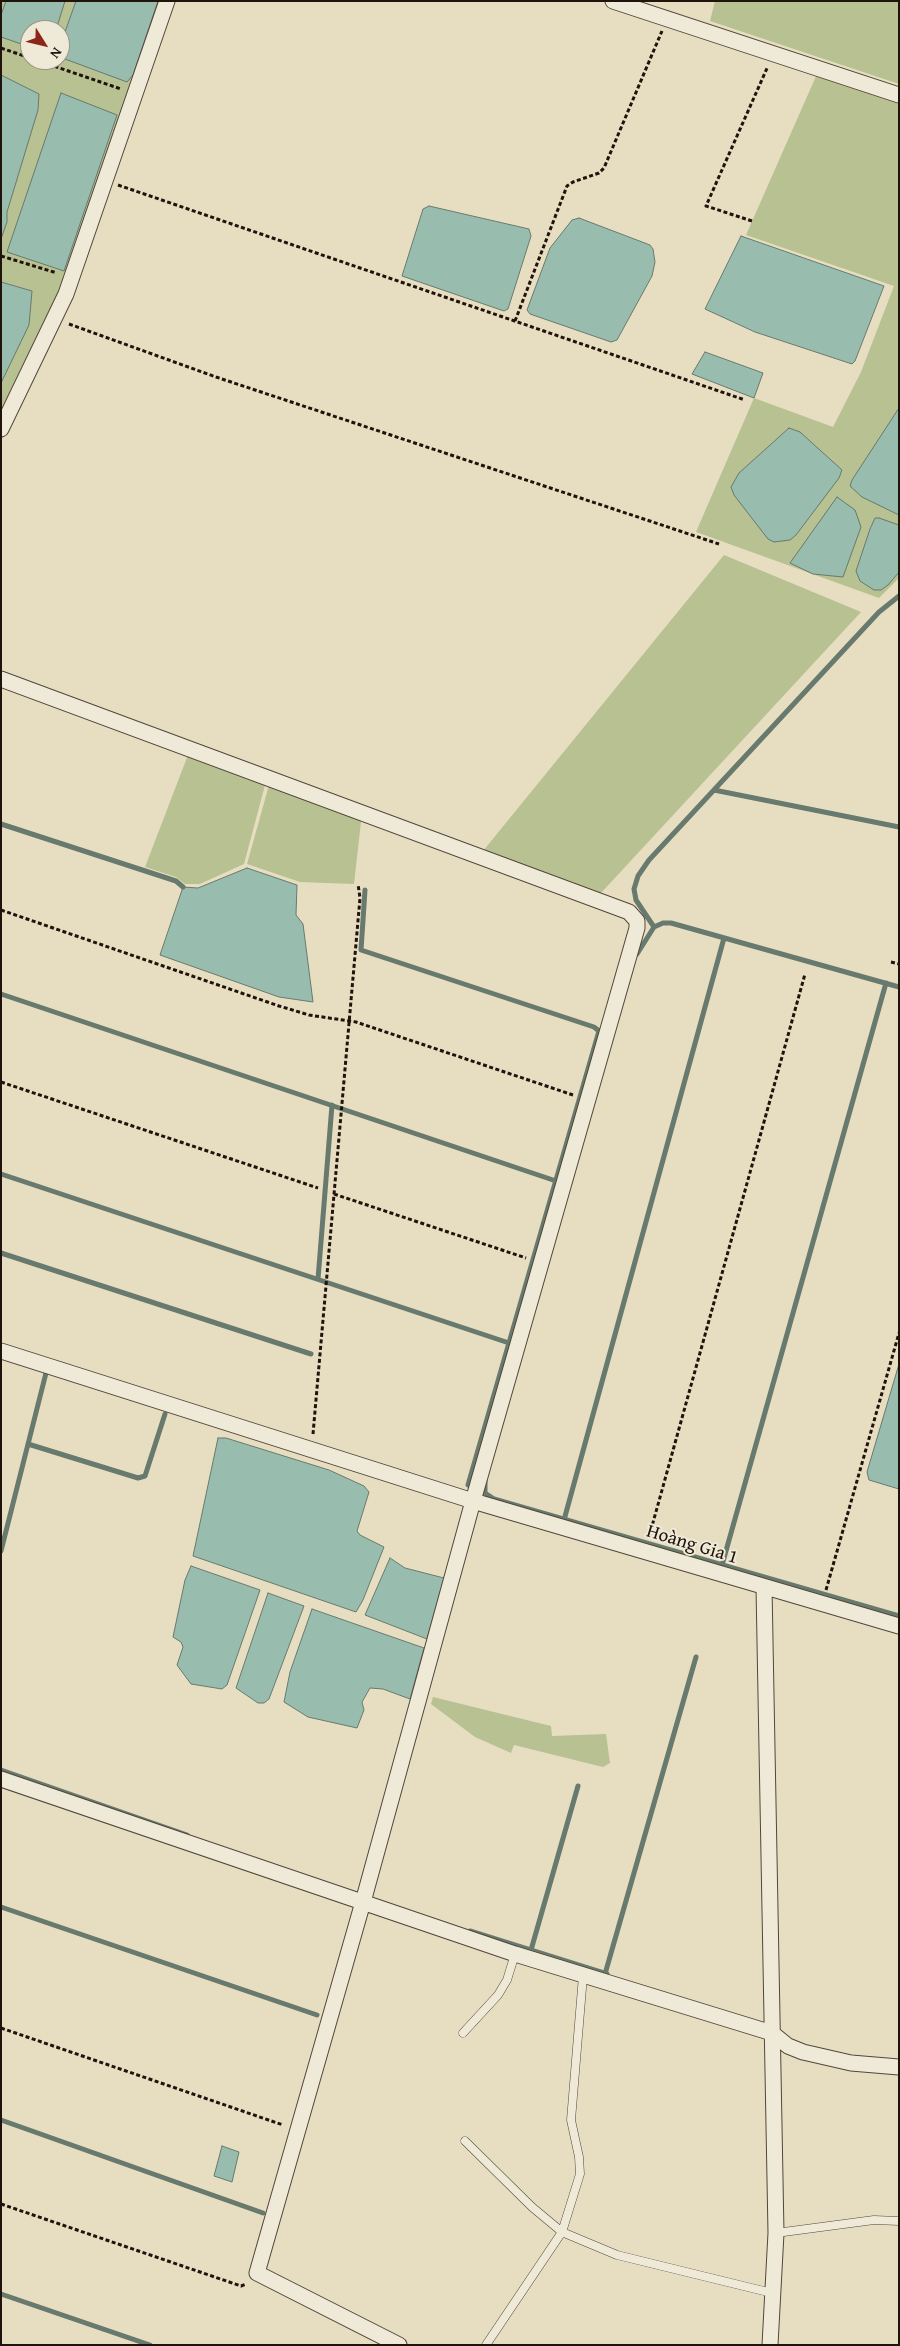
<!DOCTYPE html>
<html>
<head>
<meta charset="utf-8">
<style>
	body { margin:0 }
	#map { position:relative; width:900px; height:2346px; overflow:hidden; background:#e7dec2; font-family:"Gentium Book Plus",serif }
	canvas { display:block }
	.frame { position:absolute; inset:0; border:2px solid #20130c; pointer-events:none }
	.north { position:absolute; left:20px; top:20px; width:50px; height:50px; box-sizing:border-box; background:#efead7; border:1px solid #9c9486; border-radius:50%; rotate:126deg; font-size:14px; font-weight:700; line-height:20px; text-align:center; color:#20130c }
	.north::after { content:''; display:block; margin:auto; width:18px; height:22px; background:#8f2418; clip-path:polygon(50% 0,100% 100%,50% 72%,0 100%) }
</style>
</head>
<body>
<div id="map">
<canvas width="900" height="2346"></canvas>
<div class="frame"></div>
<div class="north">N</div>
</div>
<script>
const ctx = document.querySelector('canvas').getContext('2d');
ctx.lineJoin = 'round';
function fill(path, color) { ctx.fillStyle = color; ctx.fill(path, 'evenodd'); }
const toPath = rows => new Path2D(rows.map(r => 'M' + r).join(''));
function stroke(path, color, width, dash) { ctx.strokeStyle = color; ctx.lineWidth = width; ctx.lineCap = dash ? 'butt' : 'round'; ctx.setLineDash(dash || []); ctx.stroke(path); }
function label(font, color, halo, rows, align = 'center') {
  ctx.font = font + ' "Gentium Book Plus",serif'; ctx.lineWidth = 4; ctx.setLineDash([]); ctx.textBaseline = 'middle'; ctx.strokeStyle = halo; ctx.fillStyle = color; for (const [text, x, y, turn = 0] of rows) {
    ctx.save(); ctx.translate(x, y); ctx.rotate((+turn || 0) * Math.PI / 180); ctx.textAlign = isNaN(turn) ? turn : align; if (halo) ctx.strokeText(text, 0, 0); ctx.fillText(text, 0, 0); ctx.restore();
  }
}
fill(toPath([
	[1,1,161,1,71,269,1,418],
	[30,30,60,30,60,60,30,60],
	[715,1,899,1,899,84,710,21],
	[817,74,899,102,899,578,879,598,696,532,754,398,833,427,861,372,894,286,746,235],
	[724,555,861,612,601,893,483,851],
	[188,755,264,782,265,785,244,864,200,884,185,884,176,877,145,867],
	[269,785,359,818,361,822,354,884,300,882,247,864],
	[433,1697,551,1726,552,1736,606,1734,610,1763,603,1767,514,1745,511,1753,475,1737,431,1704]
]), '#b7c192');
const water = toPath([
	[6,1,65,1,56,30,30,30,30,47,1,37,1,15,6,1],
	[76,1,158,1,133,75,127,82,65,59,60,51,60,46,76,1],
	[1,75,39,94,38,110,7,212,7,222,1,239,1,75],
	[61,93,117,115,64,271,7,252,61,93],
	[429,206,529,229,531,236,508,309,504,311,402,276,423,209,429,206],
	[579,218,650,245,653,249,655,262,652,276,617,340,611,342,530,314,527,310,550,248,572,220,579,218],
	[741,236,884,286,855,361,852,364,755,332,705,309,741,236],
	[1,282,32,291,29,325,1,383,1,282],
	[705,352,763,373,754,398,692,374,705,352],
	[899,408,899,515,862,497,850,486,852,480,899,408],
	[789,428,800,432,842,470,839,478,796,535,790,540,774,542,768,539,734,495,731,487,739,473,789,428],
	[837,497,855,510,861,527,843,577,813,574,790,563,837,497],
	[879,518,899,525,899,572,888,585,881,590,874,590,860,581,856,571,870,529,875,518,879,518],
	[247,868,297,885,296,915,303,924,313,1002,279,997,160,955,183,887,198,888,247,868],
	[899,1364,899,1489,869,1480,867,1472,899,1364],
	[218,1438,226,1438,329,1470,364,1486,369,1492,357,1531,360,1535,384,1547,363,1600,356,1612,193,1556,218,1438],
	[390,1558,405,1568,444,1578,427,1639,365,1615,390,1558],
	[191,1566,260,1590,227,1685,222,1689,191,1684,177,1665,183,1647,181,1642,173,1637,185,1580,191,1566],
	[268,1593,304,1606,269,1699,264,1703,258,1703,236,1688,268,1593],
	[312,1609,424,1648,410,1699,383,1689,370,1688,362,1702,364,1710,357,1728,308,1717,284,1702,290,1672,312,1609],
	[222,2146,239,2152,232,2182,214,2176,222,2146]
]);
fill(water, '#98bdae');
stroke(water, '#68796d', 1);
stroke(toPath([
	[714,790,899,827],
	[1,824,176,881,183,887],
	[365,890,361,950,594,1027,599,1031,468,1485],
	[654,927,636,900,634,889,638,876,649,860,879,612,899,596],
	[637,954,654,927,663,923,671,923,899,987],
	[1,994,556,1181],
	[1,1174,509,1343],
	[1,1253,311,1354],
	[318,1279,332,1105],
	[28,1444,138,1478,145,1476,165,1414],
	[485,1481,485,1493,494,1499,899,1616],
	[564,1520,724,938],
	[1,1551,46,1373],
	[722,1565,886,983],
	[1,1770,187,1835],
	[1,1907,317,2015],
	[470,1931,607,1974],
	[531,1950,578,1786],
	[605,1974,696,1657],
	[1,2120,263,2213],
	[1,2294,150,2345]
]), '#68796d', 5);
const lane = toPath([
	[463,2033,498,1995,507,1980,515,1954],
	[465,2141,532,2207,562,2232,617,2255,772,2293],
	[776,2233,874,2220,899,2221],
	[486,2345,562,2232,580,2174,579,2157,571,2120,583,1976]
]);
const street = toPath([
	[613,1,899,95],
	[1,429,66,294,167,1],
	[1,679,629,912,637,921,637,928,473,1501,363,1902,257,2273,399,2345],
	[1,1351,473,1501,899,1626],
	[764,1587,776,2233,770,2345],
	[1,1779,515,1954,772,2033,788,2046,803,2052,851,2063,899,2067]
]);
stroke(lane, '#52463a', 9);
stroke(street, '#52463a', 17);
stroke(toPath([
	[1,48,30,58],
	[36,60,121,89],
	[118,185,745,400],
	[752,221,706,206,768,66],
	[1,256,57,273],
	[515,321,567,186,573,182,599,173,604,168,662,31],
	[69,324,216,377,719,544],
	[1,910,279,1006,309,1015,356,1022,573,1095],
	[891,962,899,964],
	[1,1082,318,1188],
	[334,1194,526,1258],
	[313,1434,360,898,358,884],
	[649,1537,805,974],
	[826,1590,899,1333],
	[1,2028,283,2125],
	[1,2204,241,2286,246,2284]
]), '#20130c', 3, [4, 2.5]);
stroke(lane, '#efead7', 8);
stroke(street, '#efead7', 15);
label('19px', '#20130c', '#efead7', [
	["Hoàng Gia 1",692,1545,17]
]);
</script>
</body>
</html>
